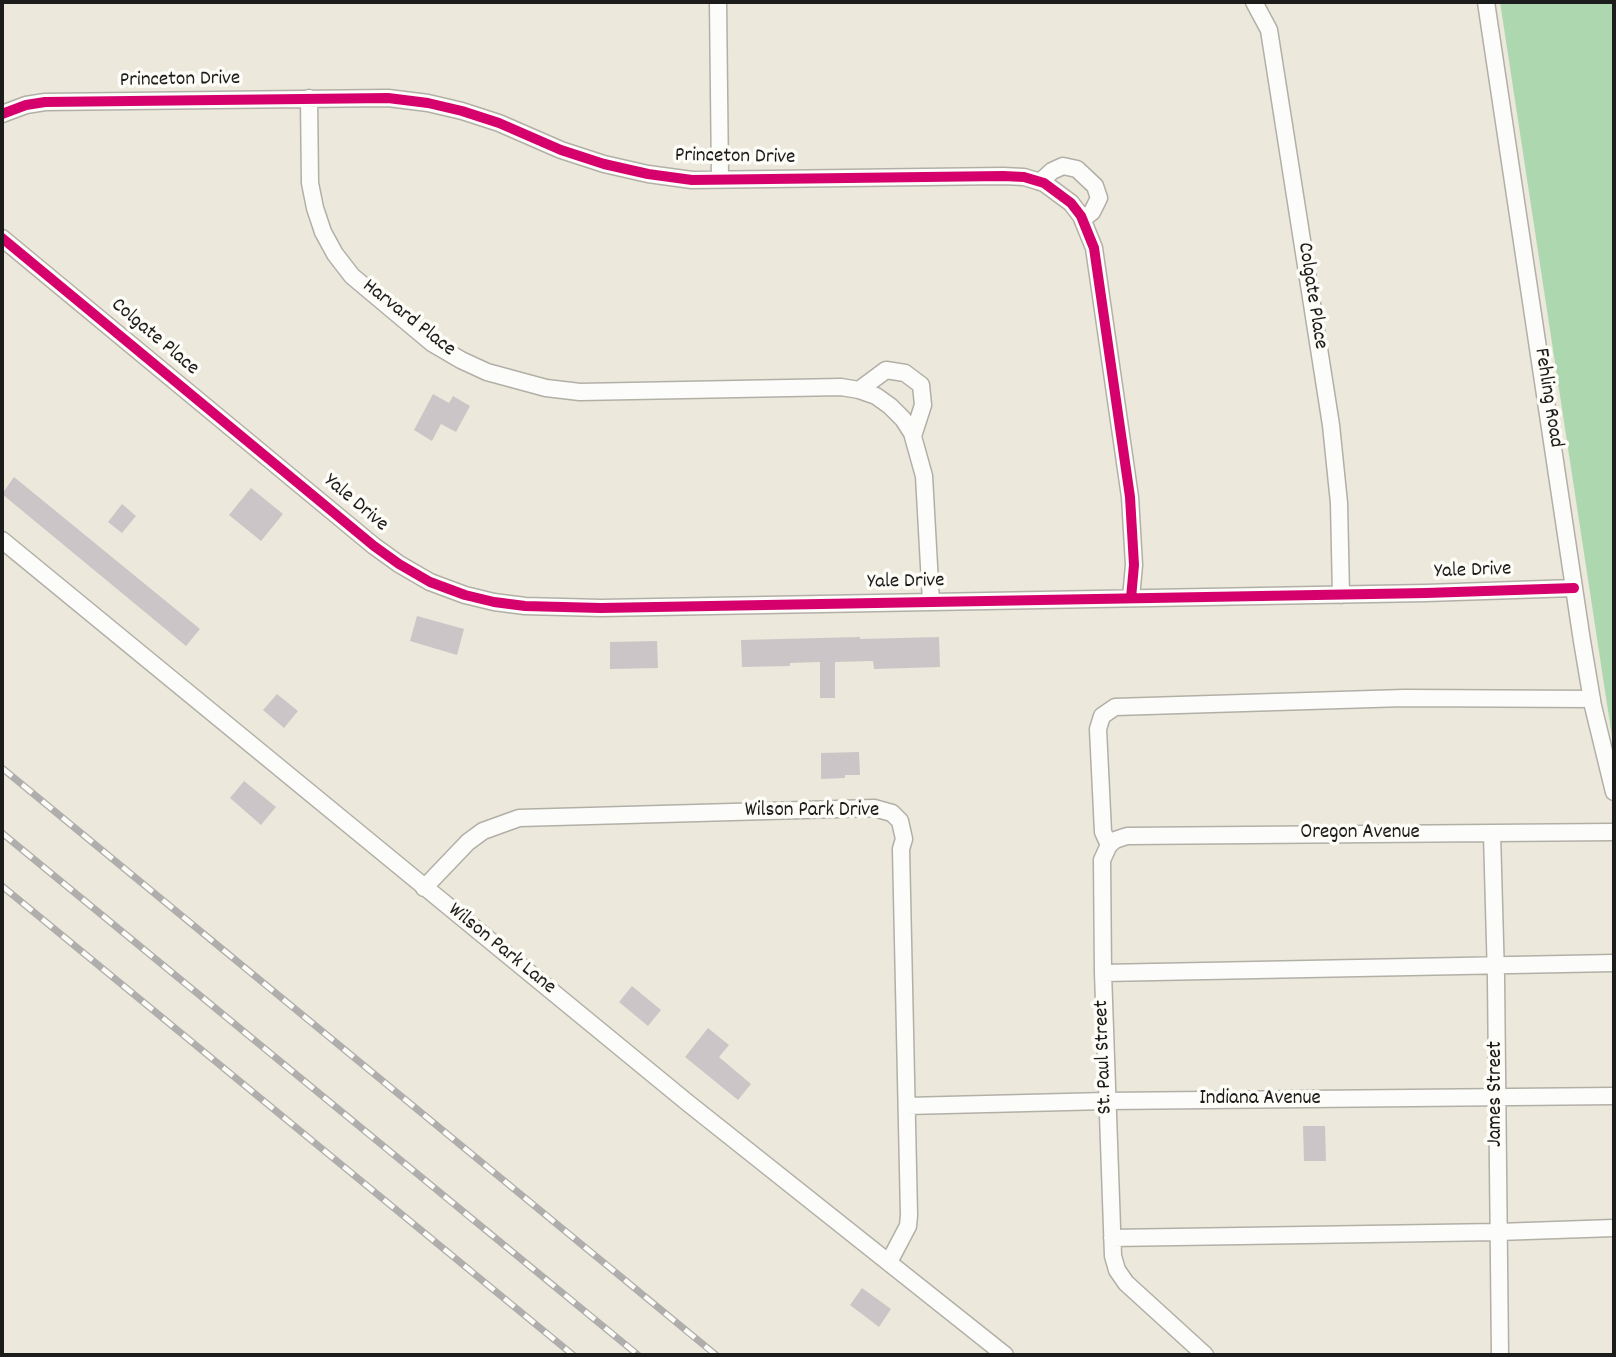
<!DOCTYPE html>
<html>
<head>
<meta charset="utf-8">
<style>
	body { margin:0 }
	#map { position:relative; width:1616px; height:1357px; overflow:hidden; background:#ece8db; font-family:Dekko,sans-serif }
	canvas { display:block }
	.frame { position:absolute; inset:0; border:4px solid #1c1c1c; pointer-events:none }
</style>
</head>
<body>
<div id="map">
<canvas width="1616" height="1357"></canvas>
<div class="frame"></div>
</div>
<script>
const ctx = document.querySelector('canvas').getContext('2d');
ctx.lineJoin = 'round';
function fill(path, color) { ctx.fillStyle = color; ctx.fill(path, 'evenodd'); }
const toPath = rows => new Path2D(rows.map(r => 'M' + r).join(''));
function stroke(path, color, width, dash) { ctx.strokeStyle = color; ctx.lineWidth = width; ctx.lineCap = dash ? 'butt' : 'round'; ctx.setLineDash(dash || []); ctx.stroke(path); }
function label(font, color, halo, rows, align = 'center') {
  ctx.font = font + ' Dekko,sans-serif'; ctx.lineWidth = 7; ctx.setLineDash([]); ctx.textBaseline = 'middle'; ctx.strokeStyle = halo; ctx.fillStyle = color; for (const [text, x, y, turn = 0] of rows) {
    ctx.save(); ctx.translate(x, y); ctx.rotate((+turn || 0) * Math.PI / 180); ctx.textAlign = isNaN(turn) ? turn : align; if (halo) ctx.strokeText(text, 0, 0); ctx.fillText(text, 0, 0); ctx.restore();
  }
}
fill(toPath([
	[1500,2,1614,2,1614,750]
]), '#add8af');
fill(toPath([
	[433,394,449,403,453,396,470,406,456,432,441,424,432,441,414,430],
	[14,477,200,629,186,646,2,494],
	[251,488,283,514,261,541,229,515],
	[122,504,136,516,122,533,108,522],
	[417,616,464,629,457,655,410,641],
	[860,637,860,639,939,637,940,667,874,669,873,661,835,662,835,698,820,698,820,662,790,663,790,666,742,667,741,640],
	[657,641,658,668,610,669,610,642],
	[277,694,298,711,284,728,263,710],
	[859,752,860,775,845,775,845,778,821,779,821,753],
	[244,781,276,807,261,825,230,798],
	[632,986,661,1010,648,1026,619,1002],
	[708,1028,729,1045,719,1057,751,1084,738,1100,685,1057],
	[1303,1126,1325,1126,1326,1161,1304,1161],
	[862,1288,891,1309,879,1327,850,1305]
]), '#ccc5c7');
const minor = toPath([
	[718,2,720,179],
	[1254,2,1269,30,1331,425,1339,503,1341,595],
	[1486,2,1582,641,1593,706,1614,792],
	[309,98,310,183,315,208,323,232,335,254,352,276,432,343,461,360,487,372,546,388,580,392,841,387,859,390,876,396,890,406,903,419,912,433,924,476,931,602],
	[2,114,26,105,45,102,388,98,428,103,462,111,499,123,561,150,604,164,648,174,692,180,1003,176,1024,177,1044,183,1071,203,1081,216,1094,248,1130,497,1134,565,1131,598],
	[1040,182,1052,171,1063,166,1077,169,1095,186,1099,198,1092,212,1083,219],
	[2,238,374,546,399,564,430,582,465,595,494,602,525,606,601,608,1426,593,1574,588],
	[859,390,886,370,905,373,921,385,923,405,913,436],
	[2,540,688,1103,1005,1355],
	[1492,834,1496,978,1500,1355],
	[1109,845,1103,832,1098,729,1102,716,1115,707,1404,698,1592,699],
	[424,888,468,842,483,831,519,818,874,808,892,813,900,821,904,839,901,849,909,1215,908,1226,889,1262],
	[1103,973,1614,963],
	[907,1106,1106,1101,1614,1096],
	[1112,1238,1498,1232,1614,1228],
	[1205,1355,1126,1283,1117,1270,1113,1256,1103,973,1102,860,1109,845,1115,840,1127,836,1614,832]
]);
stroke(minor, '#b2afa7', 19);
stroke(minor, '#fcfcfa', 16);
const rail = toPath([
	[2,768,716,1355],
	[2,833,638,1355],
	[2,886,573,1355]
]);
stroke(rail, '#afaeac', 7);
stroke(rail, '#fdfcf7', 4.5, [13]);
stroke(toPath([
	[2,114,26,105,45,102,388,98,428,103,462,111,499,123,561,150,604,164,648,174,692,180,1003,176,1024,177,1044,183,1071,203,1081,216,1094,248,1130,497,1134,565,1131,598],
	[2,238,374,546,399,564,430,582,465,595,494,602,525,606,601,608,1426,593,1574,588]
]), '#d6006c', 10);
label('21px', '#1c1c1c', '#fdfcf7', [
	["Princeton Drive",180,81,-1],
	["Princeton Drive",735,158,1],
	["Colgate Place",1311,296,81],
	["Harvard Place",408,319,38],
	["Colgate Place",154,338,40],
	["Fehling Road",1547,398,81],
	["Yale Drive",355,504,40],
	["Yale Drive",1473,572,-2],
	["Yale Drive",906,583,-1],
	["Wilson Park Drive",812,812],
	["Oregon Avenue",1360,834],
	["Wilson Park Lane",501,950,39],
	["St. Paul Street",1105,1057,-92],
	["James Street",1497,1094,-90],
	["Indiana Avenue",1260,1100]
]);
</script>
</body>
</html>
